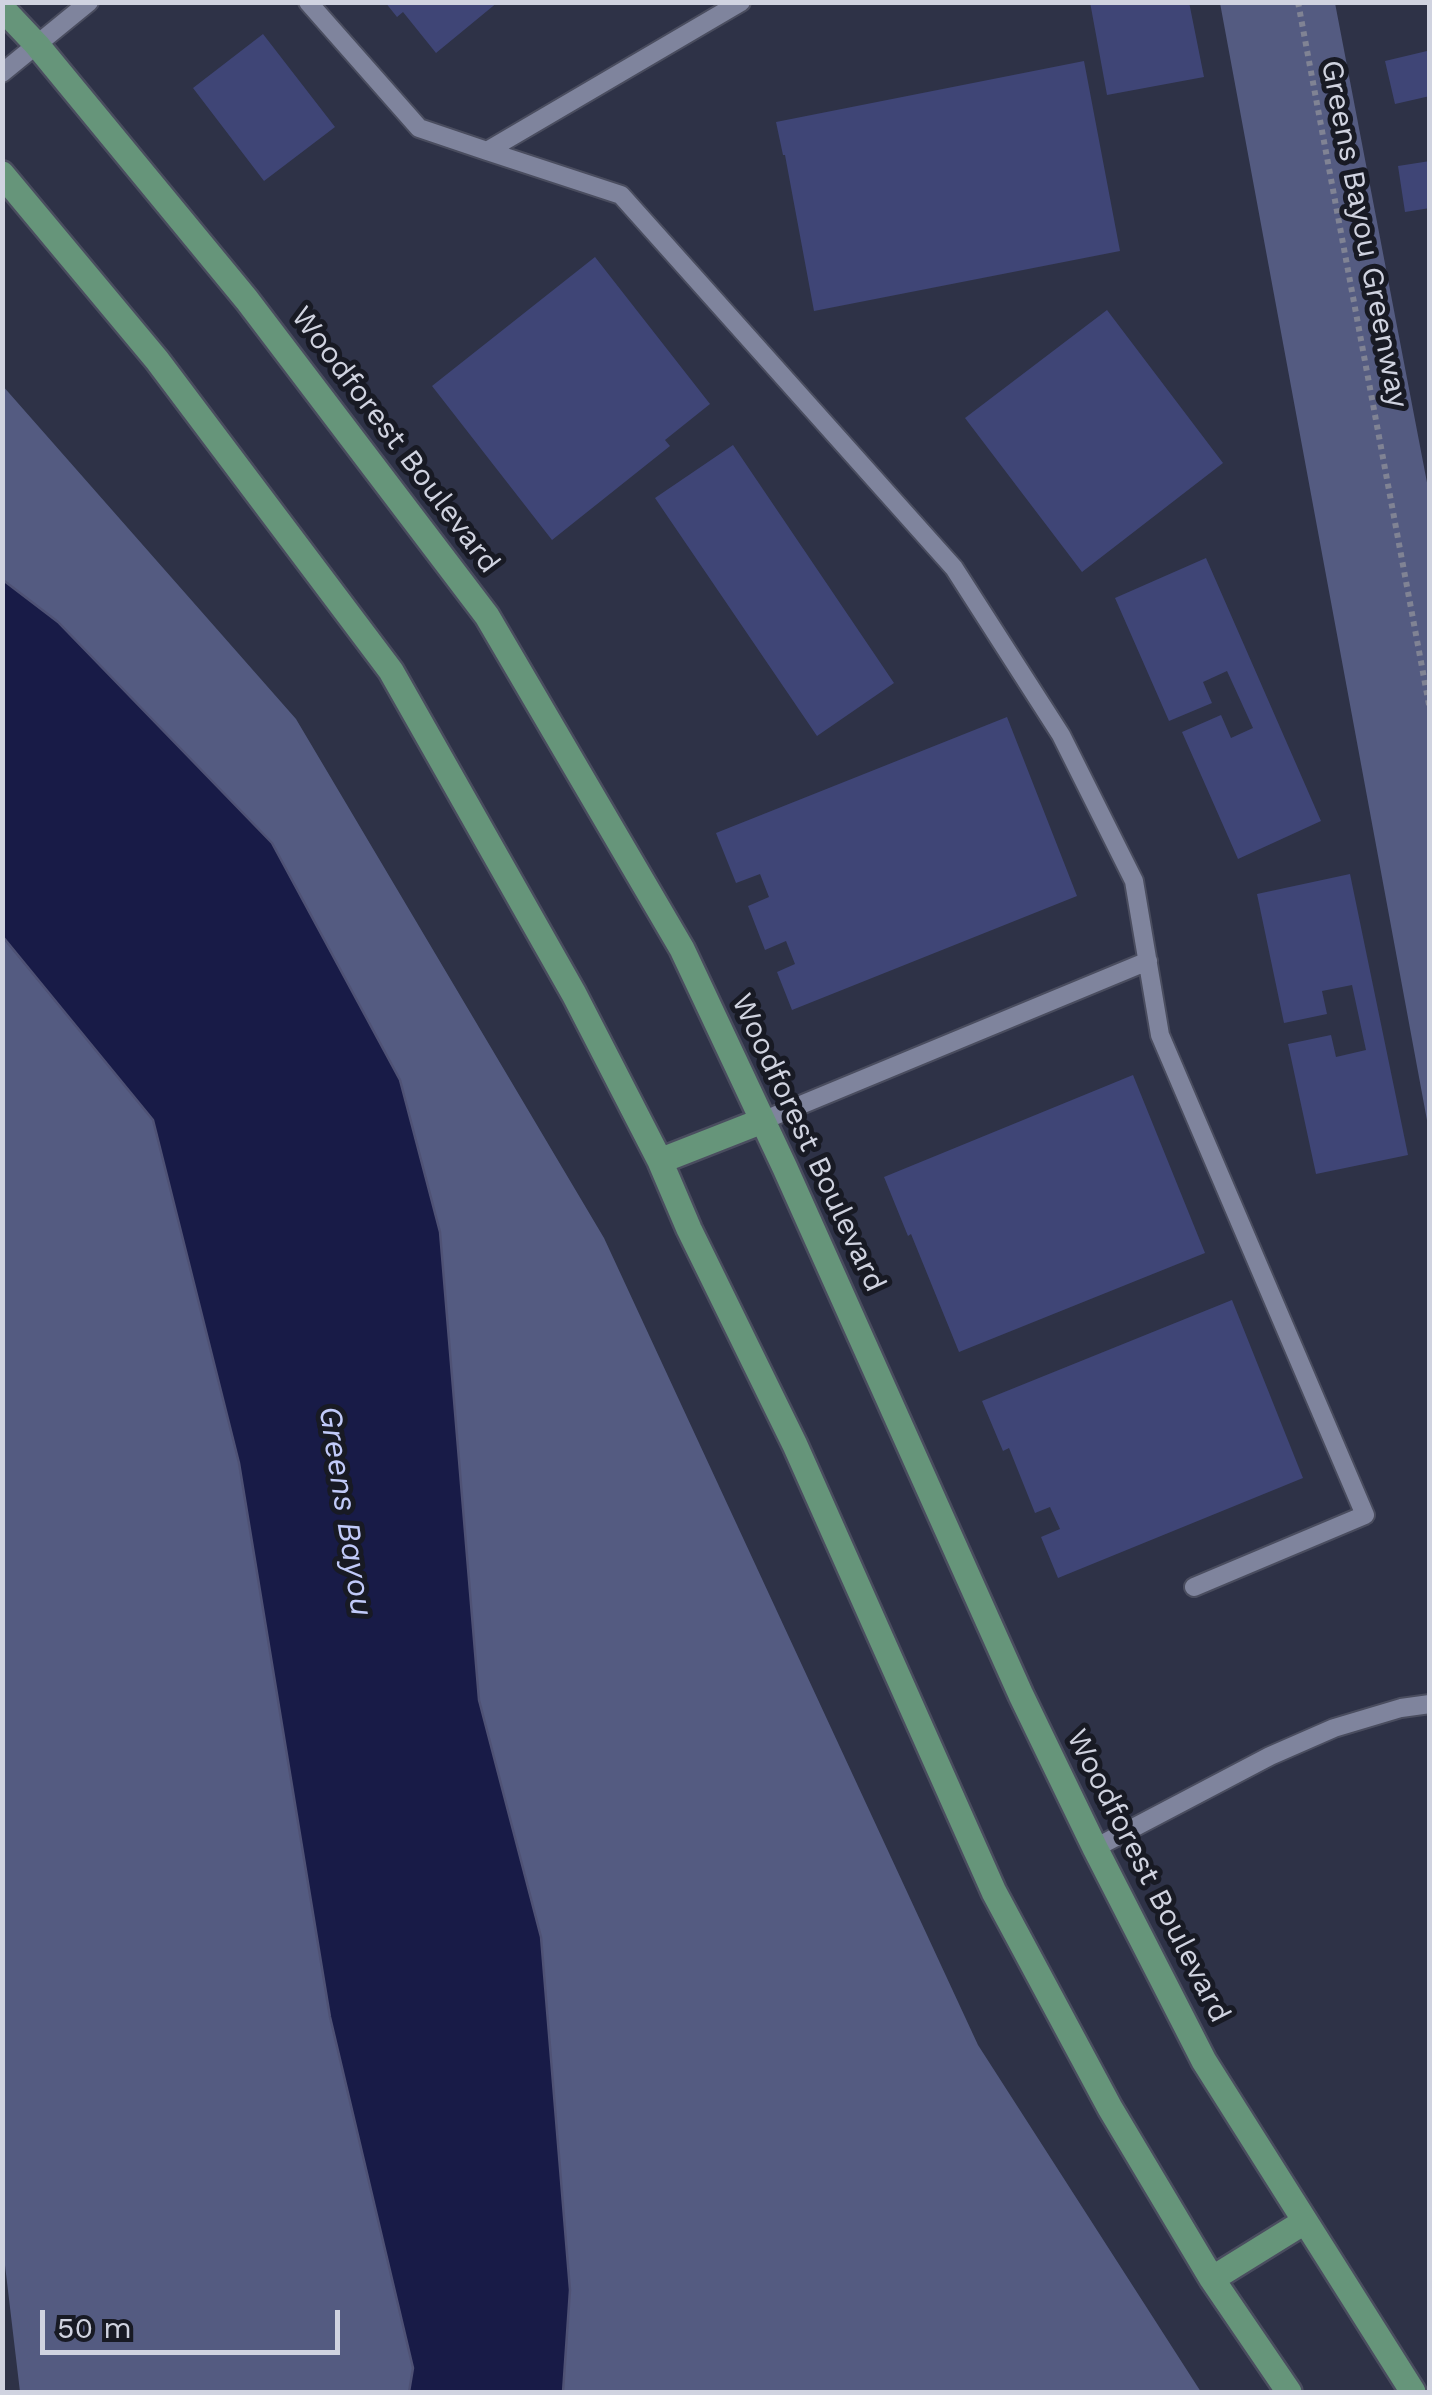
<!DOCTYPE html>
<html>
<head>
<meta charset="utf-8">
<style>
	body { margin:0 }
	#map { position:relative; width:1432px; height:2395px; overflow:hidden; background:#2e3247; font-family:"Work Sans",sans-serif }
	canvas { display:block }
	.frame { position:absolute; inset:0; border:5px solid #d0d3e0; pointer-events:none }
	.scale { position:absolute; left:40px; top:2310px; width:300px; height:45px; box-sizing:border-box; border:5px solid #d0d3e0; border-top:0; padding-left:12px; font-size:30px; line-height:35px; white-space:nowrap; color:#d0d3e0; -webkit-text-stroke:8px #181a24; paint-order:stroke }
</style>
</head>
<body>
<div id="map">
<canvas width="1432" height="2395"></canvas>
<div class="frame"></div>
<div class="scale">50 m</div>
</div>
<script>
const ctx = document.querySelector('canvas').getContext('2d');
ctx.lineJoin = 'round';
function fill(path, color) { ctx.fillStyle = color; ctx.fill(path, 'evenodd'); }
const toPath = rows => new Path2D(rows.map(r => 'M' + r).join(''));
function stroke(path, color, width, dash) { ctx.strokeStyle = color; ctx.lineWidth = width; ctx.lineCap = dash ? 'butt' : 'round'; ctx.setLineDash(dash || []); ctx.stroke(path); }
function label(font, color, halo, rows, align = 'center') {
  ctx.font = font + ' "Work Sans",sans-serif'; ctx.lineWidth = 10; ctx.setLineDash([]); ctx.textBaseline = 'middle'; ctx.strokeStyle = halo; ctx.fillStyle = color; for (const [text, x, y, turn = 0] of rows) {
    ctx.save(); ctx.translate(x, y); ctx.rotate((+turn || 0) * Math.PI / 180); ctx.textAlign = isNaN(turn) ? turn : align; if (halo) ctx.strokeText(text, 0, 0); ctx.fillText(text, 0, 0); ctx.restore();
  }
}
fill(toPath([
	[1220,3,1335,3,1429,493,1429,1131],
	[2,385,296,719,604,1238,978,2045,1201,2392,563,2392,570,2290,541,1937,479,1700,440,1232,400,1080,272,843,58,622,3,580],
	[2,937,153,1120,239,1463,330,2017,413,2368,409,2392,20,2392,2,2240]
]), '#545b81');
const water = toPath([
	[3,580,58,622,272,843,400,1080,440,1232,479,1700,541,1937,570,2290,563,2392,409,2392,413,2368,330,2017,239,1463,153,1120,3,937,3,580]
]);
fill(water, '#181b47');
stroke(water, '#4f5275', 2.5);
fill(toPath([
	[385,2,498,2,436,53,403,12,397,17],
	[1090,2,1189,2,1204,77,1107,95],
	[263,34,335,127,264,181,193,88],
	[1427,51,1430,96,1395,104,1385,61],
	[1084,61,1120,251,814,311,785,155,783,155,776,122],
	[1430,161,1430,208,1405,212,1398,166],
	[595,257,710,404,665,440,670,446,552,540,432,386],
	[1107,310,1223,463,1082,572,965,418],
	[733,445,894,683,817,736,655,498],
	[1206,558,1321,821,1238,859,1182,732,1221,715,1231,738,1253,728,1227,671,1203,682,1212,703,1169,721,1115,598],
	[1007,717,1077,896,792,1010,777,972,795,964,786,941,765,950,748,906,769,897,760,874,736,883,716,833],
	[1350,874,1408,1155,1316,1174,1288,1044,1331,1035,1336,1057,1366,1050,1352,985,1322,991,1327,1014,1284,1023,1257,894],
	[1133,1075,1205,1253,959,1352,911,1234,908,1236,884,1177],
	[1232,1300,1303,1478,1058,1578,1041,1537,1060,1529,1050,1507,1035,1513,1009,1448,1003,1451,982,1401]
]), '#3f4576');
const minor = toPath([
	[308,2,419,128,487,151],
	[741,2,487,151,621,195,954,568,1061,735,1134,881,1160,1035,1365,1515,1194,1587],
	[2,73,89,2],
	[762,1121,1148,961],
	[1095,1848,1270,1756,1334,1728,1401,1708,1430,1704]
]);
const major = toPath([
	[2,8,37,45,247,300,487,616,682,949,785,1168,1021,1695,1095,1848,1204,2061,1413,2392],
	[2,174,157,360,391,671,574,994,660,1161,689,1229,795,1445,994,1892,1110,2108,1212,2279,1289,2392],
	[660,1161,762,1121],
	[1212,2279,1304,2222]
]);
stroke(minor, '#4a4d5f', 22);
stroke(major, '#4a4d5f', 30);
stroke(toPath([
	[1298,2,1430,710]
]), '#808394', 6, [5, 5]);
stroke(minor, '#7f849d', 18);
stroke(major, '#66957a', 25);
label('30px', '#d0d3e0', '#181a24', [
	["Greens Bayou Greenway",1364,234,79],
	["Woodforest Boulevard",395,440,53],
	["Woodforest Boulevard",808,1143,65],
	["Woodforest Boulevard",1148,1876,63]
]);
label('italic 32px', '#c1caf9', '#181a24', [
	["Greens Bayou",345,1511,81]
]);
</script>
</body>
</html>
